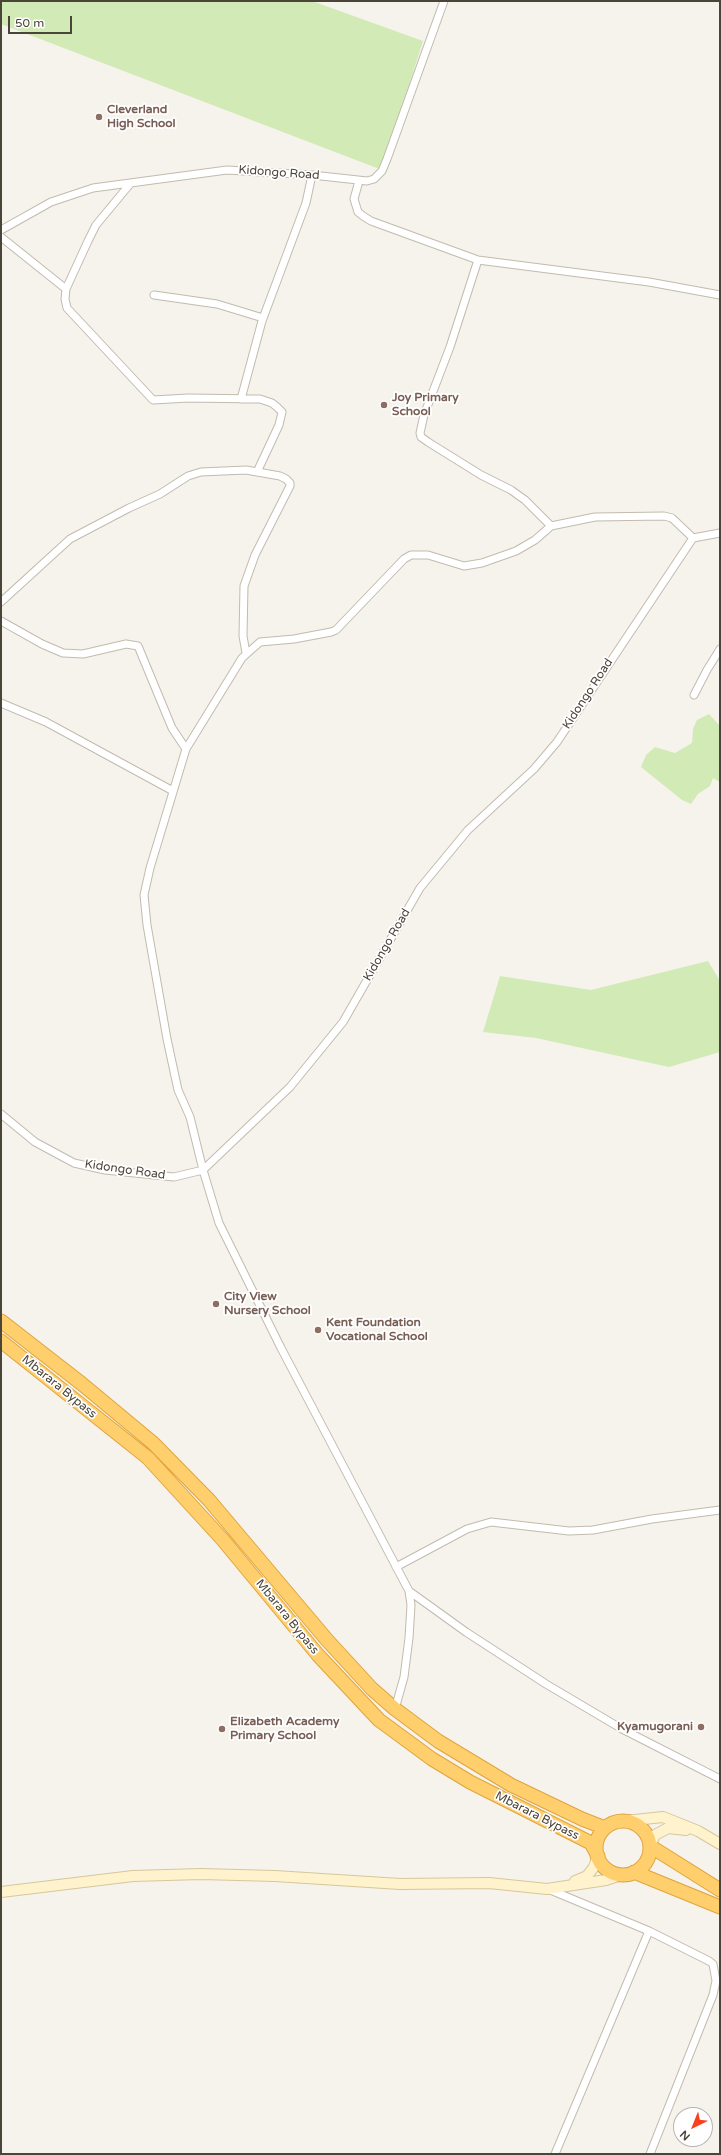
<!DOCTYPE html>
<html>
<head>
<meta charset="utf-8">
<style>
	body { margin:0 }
	#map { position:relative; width:721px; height:2155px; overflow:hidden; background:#f6f3ec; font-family:"Varela Round",sans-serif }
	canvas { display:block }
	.frame { position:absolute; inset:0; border:2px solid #4b4439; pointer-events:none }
	.north { position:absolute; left:673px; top:2107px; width:40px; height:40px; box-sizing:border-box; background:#fff; border:1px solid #b7b4b0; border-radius:50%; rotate:223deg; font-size:11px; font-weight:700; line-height:16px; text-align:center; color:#4b4439 }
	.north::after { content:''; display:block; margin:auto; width:14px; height:18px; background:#fc3f1d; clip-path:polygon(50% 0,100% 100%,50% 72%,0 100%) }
	.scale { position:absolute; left:8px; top:16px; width:64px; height:18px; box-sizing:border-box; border:2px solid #4b4439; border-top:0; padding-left:5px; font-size:12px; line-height:14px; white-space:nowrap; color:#4b4439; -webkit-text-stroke:3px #fff; paint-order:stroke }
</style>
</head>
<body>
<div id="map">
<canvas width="721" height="2155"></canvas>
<div class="frame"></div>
<div class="north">N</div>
<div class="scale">50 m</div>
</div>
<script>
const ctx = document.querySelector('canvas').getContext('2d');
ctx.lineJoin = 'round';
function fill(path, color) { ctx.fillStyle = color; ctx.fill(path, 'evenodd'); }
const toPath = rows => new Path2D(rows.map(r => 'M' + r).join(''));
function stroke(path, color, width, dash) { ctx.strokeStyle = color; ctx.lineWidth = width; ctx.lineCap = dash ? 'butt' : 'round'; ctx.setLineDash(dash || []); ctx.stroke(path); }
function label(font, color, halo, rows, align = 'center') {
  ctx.font = font + ' "Varela Round",sans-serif'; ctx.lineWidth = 3.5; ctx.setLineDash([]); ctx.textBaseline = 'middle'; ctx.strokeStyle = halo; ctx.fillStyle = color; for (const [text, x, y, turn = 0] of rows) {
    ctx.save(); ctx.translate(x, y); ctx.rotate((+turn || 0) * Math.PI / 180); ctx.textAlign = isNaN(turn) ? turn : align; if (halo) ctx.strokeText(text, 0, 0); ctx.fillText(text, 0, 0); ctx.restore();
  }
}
fill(toPath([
	[1,1,312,1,423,41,382,170,1,24],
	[709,714,720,726,720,782,713,778,710,786,698,794,691,804,682,800,641,767,646,755,655,747,675,753,692,743,693,729,697,720],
	[708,961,720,981,720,1052,669,1067,536,1038,483,1032,500,976,591,990]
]), '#d2eab5');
const street = toPath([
	[359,181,354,199,358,212,363,216,371,221,478,260,649,282,720,295],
	[130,184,96,225,88,241,66,289,65,299,67,308,153,400,188,398,260,399,272,403,277,407,282,412,279,425,257,472],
	[1,230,51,202,93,188,227,170,312,175,367,181,374,179,382,171,387,159,444,1],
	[1,237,66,289],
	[478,260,450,347,424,415,420,433,421,437,428,442,481,475,511,490,525,500,551,526],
	[154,295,217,304,263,318],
	[241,399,262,321,306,203,312,175],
	[693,538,720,533],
	[1,602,70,539,129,508,160,494,188,476,201,472,246,470,280,476,286,479,290,483,290,486,255,555,244,586,243,636,246,653],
	[1,621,42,644,63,653,83,654,126,644,138,646,172,728,186,749],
	[694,695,707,670,720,649],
	[1,703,46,722,173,791],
	[1,1114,35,1142,74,1163,105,1170,174,1177,203,1170,290,1087,343,1022,420,888,468,830,534,769,557,742,693,538],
	[396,1567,467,1529,491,1522,569,1531,593,1530,652,1519,720,1510],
	[409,1591,466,1632,546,1684,622,1729,720,1779],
	[395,1709,404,1677,409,1638,411,1605,409,1591,281,1348,219,1223,203,1170,190,1117,178,1090,167,1039,147,925,144,895,150,868,186,749,242,658,260,642,294,639,331,632,336,630,404,559,411,555,428,555,464,566,482,563,516,551,535,540,551,526,595,517,664,516,672,518,693,538],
	[548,1889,649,1931,555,2154],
	[649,1931,709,1961,713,1964,716,1981,713,1995,650,2154]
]);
const secondary = toPath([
	[625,1821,663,1817,698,1831,720,1844],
	[650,1846,655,1835,668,1828,686,1830],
	[575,1881,587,1876,594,1867,598,1856],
	[1,1892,133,1876,201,1874,275,1876,400,1884,489,1883,547,1889,606,1880,624,1874]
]);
const highway = toPath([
	[1,1321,82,1384,153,1443,209,1500,327,1640,372,1689,395,1709,438,1741,511,1785,582,1819,605,1828],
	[1,1341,148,1458,223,1540,318,1655,379,1720,432,1759,470,1782,591,1843,598,1856],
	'596 1848a27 27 0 1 1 54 0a27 27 0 1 1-54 0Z',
	[650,1846,720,1890],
	[634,1872,720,1907]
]);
stroke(street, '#c2bbae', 9);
stroke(secondary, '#d6c79b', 12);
stroke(highway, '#e0a43c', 15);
stroke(street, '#fff', 7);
stroke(secondary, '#fff3cd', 10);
stroke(highway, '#ffcf6e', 13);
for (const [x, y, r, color] of [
	[99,117,4,"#8d6e63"],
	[384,405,4,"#8d6e63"],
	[216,1304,4,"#8d6e63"],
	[318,1330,4,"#8d6e63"],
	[701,1727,4,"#8d6e63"],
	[222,1729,4,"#8d6e63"]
]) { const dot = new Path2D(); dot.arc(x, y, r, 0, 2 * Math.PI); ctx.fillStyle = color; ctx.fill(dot); stroke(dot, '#fff', 1.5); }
label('bold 12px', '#785e54', '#fff', [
	["Cleverland",107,110],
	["High School",107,124],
	["Joy Primary",392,398],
	["School",392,412],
	["City View",224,1297],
	["Nursery School",224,1311],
	["Kent Foundation",326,1323],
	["Vocational School",326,1337],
	["Elizabeth Academy",230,1722],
	["Primary School",230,1736],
	["Kyamugorani",693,1727,"right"]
], 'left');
label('12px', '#4b4439', '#fff', [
	["Kidongo Road",279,173,4],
	["Kidongo Road",588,694,-57],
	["Kidongo Road",387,945,-60],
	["Kidongo Road",125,1170,8],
	["Mbarara Bypass",59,1387,39],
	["Mbarara Bypass",287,1617,51],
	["Mbarara Bypass",537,1816,27]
]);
</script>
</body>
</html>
